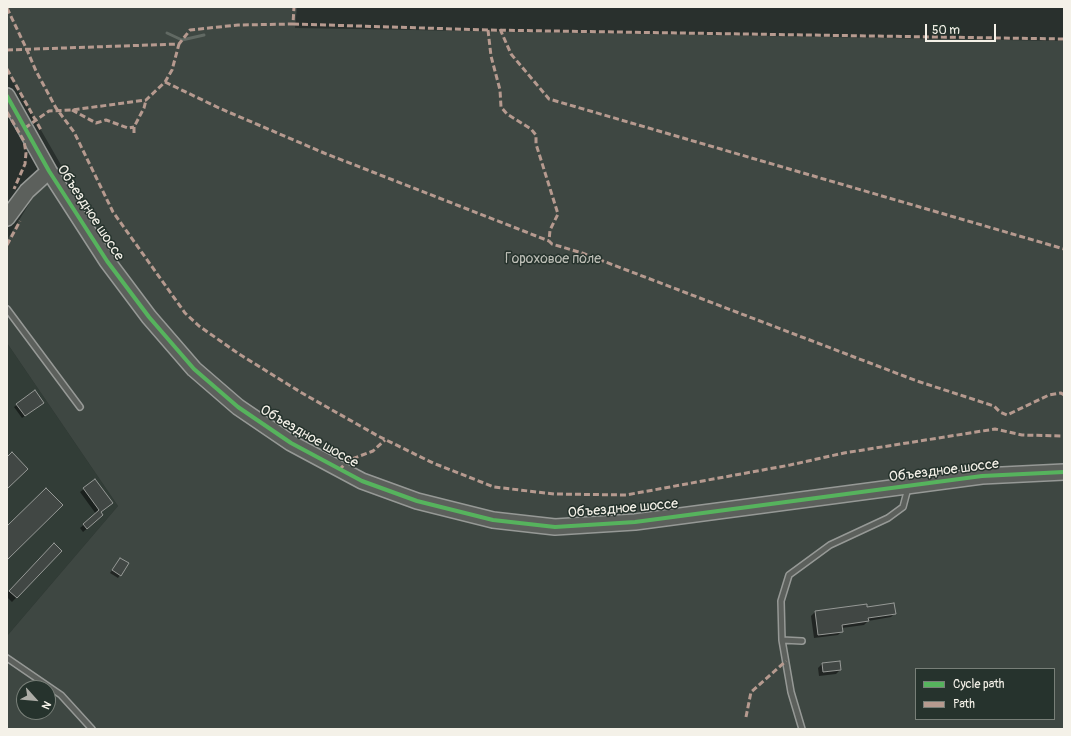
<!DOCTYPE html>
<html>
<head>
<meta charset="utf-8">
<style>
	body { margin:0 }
	#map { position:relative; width:1071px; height:736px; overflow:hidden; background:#29302d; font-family:Pangolin,sans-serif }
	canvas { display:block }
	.frame { position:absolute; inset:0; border:8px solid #f4f1e8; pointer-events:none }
	.legend { position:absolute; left:915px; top:668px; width:140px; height:52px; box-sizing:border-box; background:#26332d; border:1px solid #787f78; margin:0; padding:5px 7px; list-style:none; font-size:12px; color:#f4f1e8 }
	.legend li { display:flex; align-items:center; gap:8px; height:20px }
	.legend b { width:20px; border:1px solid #787f78 }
	.north { position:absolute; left:16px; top:680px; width:40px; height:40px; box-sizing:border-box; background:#26332d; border:1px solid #787f78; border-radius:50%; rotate:117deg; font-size:11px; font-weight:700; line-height:16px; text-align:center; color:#f4f1e8 }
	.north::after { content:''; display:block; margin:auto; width:14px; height:18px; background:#adada7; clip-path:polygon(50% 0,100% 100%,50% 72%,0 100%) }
	.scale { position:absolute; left:925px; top:24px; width:71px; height:18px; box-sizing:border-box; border:2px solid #f4f1e8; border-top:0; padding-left:5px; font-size:12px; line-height:14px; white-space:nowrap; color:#f4f1e8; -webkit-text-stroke:3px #26332d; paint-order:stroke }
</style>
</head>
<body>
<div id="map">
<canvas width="1071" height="736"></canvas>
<div class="frame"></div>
<ul class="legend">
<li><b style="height:5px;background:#56b35d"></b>Cycle path</li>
<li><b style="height:5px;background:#b69a8f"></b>Path</li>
</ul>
<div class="north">N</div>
<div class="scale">50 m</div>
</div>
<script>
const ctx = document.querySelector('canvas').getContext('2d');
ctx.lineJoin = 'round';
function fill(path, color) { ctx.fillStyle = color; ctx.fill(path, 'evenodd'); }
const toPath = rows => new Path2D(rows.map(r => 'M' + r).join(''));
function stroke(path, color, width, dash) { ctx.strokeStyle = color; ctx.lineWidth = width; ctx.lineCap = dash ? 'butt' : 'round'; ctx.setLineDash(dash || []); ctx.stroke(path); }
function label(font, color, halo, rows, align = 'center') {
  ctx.font = font + ' Pangolin,sans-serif'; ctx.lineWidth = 3; ctx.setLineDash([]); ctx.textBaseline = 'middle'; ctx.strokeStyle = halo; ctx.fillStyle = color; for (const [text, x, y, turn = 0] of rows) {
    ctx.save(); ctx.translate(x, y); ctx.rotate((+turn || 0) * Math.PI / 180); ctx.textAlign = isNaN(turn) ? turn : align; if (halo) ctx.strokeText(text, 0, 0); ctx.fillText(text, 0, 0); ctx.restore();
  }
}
fill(toPath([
	[7,343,118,506,7,636]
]), '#323d37');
fill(toPath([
	[7,7,297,7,295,28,1064,41,1064,729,7,729,7,636,118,506,7,343,7,240,49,171,82,222,84,205,7,71],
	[916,669,1054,669,1054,719,916,719],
	[24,688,48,688,48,712,24,712]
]), '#3e4742');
fill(toPath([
	[17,405,40,405,22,418,14,407],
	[84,489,112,502,100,513,102,515,83,532,80,528,96,514,80,492],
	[54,545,60,551,12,602,7,597,7,593],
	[120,559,120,575,118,578,110,573],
	[866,608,895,613,891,617,868,621,864,625,842,628,842,631,838,635,814,638,811,616,815,612],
	[822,664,840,670,836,674,819,676,818,668]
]), '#0007');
stroke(toPath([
	[167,33,182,40,204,35]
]), '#616963', 3);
const building = toPath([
	[35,390,44,403,25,416,16,404,35,390],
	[12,452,28,469,7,489,7,457,12,452],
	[95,479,113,503,101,512,103,515,87,529,83,524,99,510,83,488,95,479],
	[46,488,63,505,7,560,7,526,46,488],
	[54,543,62,551,17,598,9,591,54,543],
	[120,558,129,563,121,576,112,570,120,558],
	[894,603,896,614,868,618,869,621,842,625,843,632,818,635,815,611,867,604,867,607,894,603],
	[840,661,841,670,823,672,822,663,840,661]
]);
fill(building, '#414744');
stroke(building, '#969996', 1);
const lane = toPath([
	[7,309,80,407],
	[782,640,791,692,802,729],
	[802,641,782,640,781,601,789,575,830,545,888,518,903,507,908,488],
	[7,658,61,695,92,729]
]);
const secondary = toPath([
	[7,96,49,171,107,261,149,317,194,369,238,407,291,443,362,481,417,501,493,520,555,527,635,522,982,476,1064,472],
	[7,218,27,191,49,171]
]);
stroke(lane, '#969996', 8);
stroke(secondary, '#969996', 18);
stroke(lane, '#5c605c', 5);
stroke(secondary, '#5c605c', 15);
stroke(toPath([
	[7,8,27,50,36,71,56,108,74,132,113,212,185,313,199,326,239,354,302,393,378,436,433,463,494,487,554,494,626,495,790,465,844,453,995,429,1022,435,1064,436],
	[293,24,488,30,1064,39],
	[500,29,511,54,549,99,1064,249],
	[488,30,491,56,500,90,501,107,507,114,531,129,536,135,536,144,558,214,550,230,549,241,552,244,582,253,917,381,994,406,1000,412,1007,415,1049,395,1061,393,1064,395],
	[7,50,179,44,190,30,238,25,293,24,294,7],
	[7,69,41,130],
	[165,82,219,108,324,153,549,241],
	[72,110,96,123,106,120,128,128,134,127],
	[7,112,24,141,26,153,25,164,14,189],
	[25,128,49,111,72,110,146,100,165,82,172,70,179,44],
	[134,133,134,127,144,108,146,100],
	[7,245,20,221],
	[339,470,349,460,373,451,385,440],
	[746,717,751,692,786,661]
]), '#b69a8f', 3, [6, 3]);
stroke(toPath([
	[7,96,49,171,107,261,149,317,194,369,238,407,291,443,362,481,417,501,493,520,555,527,635,522,982,476,1064,472]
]), '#56b35d', 4);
label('14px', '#f4f1e8', '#26332d', [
	["Объездное шоссе",90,213,57],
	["Объездное шоссе",309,437,30],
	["Объездное шоссе",944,471,-7],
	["Объездное шоссе",623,509,-5]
]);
label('14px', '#bebfb7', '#26332d', [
	["Гороховое поле",553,259]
]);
</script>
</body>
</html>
